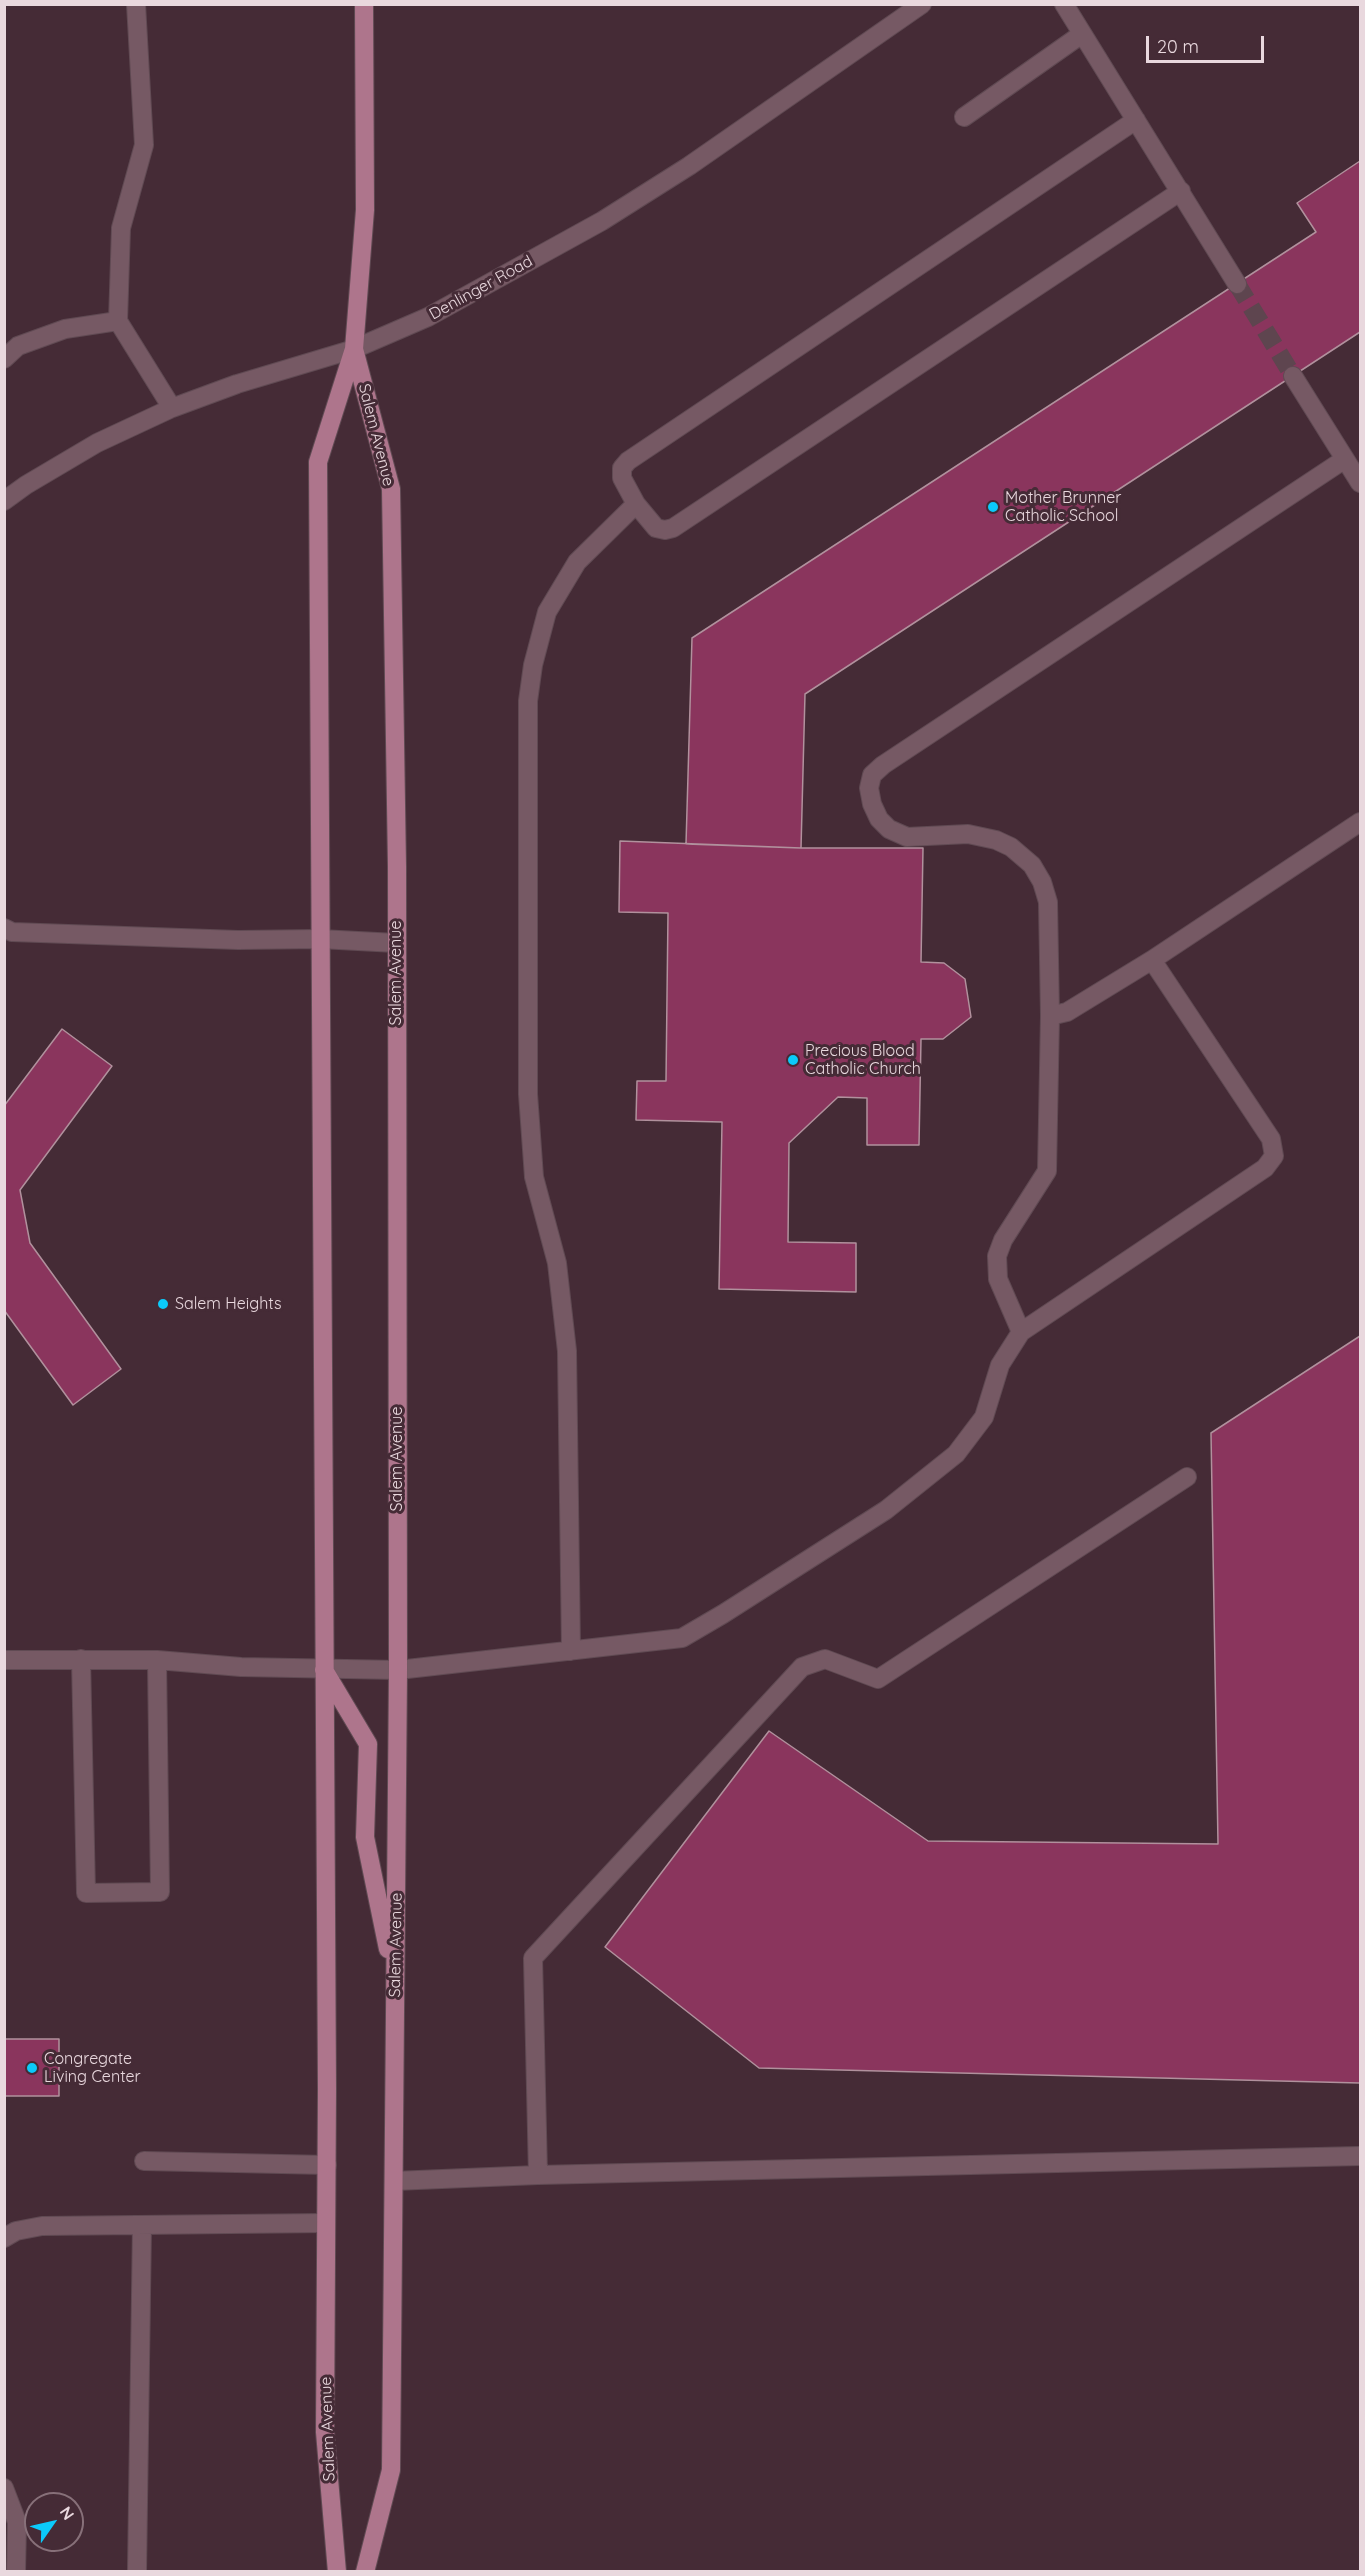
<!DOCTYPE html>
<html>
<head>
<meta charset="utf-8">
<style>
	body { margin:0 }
	#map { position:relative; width:1365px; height:2576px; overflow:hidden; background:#452b36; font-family:Quicksand,sans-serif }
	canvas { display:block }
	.frame { position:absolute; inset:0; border:6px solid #e9d8de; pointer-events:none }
	.north { position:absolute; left:24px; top:2492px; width:60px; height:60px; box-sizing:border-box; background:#452b36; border:2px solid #877079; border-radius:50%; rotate:56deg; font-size:16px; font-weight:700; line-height:24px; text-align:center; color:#e9d8de }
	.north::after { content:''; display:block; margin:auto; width:21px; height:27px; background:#0bcafa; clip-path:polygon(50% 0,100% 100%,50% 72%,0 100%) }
	.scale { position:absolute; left:1146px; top:36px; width:118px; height:27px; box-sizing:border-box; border:3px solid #e9d8de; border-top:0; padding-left:8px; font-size:18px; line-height:21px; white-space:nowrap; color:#e9d8de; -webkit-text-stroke:4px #452b36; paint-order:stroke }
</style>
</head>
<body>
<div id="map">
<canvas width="1365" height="2576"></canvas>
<div class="frame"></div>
<div class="north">N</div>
<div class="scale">20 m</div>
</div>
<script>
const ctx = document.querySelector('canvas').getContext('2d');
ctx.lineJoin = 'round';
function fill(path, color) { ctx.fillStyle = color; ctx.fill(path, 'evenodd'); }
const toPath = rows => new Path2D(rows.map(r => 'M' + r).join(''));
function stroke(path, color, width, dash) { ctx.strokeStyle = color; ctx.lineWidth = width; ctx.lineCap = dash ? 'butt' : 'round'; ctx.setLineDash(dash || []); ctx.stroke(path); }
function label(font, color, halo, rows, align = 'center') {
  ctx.font = font + ' Quicksand,sans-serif'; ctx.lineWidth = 6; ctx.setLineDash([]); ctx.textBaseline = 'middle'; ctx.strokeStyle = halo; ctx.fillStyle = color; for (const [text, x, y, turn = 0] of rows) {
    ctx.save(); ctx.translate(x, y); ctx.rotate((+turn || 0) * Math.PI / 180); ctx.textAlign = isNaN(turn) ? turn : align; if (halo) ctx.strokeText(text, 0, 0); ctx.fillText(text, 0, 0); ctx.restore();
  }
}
const building = toPath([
	[1360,161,1360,332,805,694,801,848,686,844,692,638,1316,232,1297,203,1360,161],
	[620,841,801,848,923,848,921,962,944,963,965,979,971,1017,943,1039,921,1039,919,1145,867,1145,867,1098,838,1097,789,1143,788,1242,856,1243,856,1292,719,1289,722,1122,636,1120,637,1081,666,1081,668,913,619,912,620,841],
	[62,1029,112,1066,20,1190,30,1243,121,1369,73,1405,4,1310,4,1106,62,1029],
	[1360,1336,1360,2083,759,2068,605,1947,769,1731,928,1841,1218,1844,1211,1433,1360,1336],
	[4,2039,59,2039,59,2096,4,2096,4,2039]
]);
fill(building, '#8a355d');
stroke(building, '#b1919d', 1.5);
stroke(toPath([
	[1237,284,1293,376]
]), '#5e454f', 18, [18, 9]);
const minor = toPath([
	[136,4,144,145,121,228,118,321,172,408],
	[1064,4,1237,284],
	[964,117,1082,34],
	[1136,120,628,461,622,468,622,478,636,504,656,528,665,530,673,528,1181,191],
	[4,359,18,346,65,329,118,321],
	[1293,376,1360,483],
	[4,501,26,485,97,443,172,408,237,384,354,349,428,317,602,221,689,166,922,4],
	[4,928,12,932,238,940,320,939,396,943],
	[1050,1016,1067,1012,1152,960],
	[1021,1332,998,1279,997,1256,1003,1240,1047,1171,1050,1016,1048,902,1042,882,1032,865,1011,847,996,840,968,834,907,837,889,829,879,819,872,804,869,788,872,775,883,765,1345,459],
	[571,1651,567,1351,557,1263,534,1177,528,1094,528,701,533,665,547,612,577,562,636,504],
	[81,1659,86,1893,160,1892,157,1660],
	[4,1660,157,1660,241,1667,398,1670,682,1638,723,1614,886,1510,956,1454,984,1417,1000,1365,1021,1332,1265,1168,1274,1156,1271,1139,1152,960,1360,822],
	[144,2161,327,2165],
	[538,2175,1360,2156],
	[394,2181,538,2175,533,1958,802,1667,825,1659,878,1679,1187,1477],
	[4,2238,16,2231,42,2226,326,2223],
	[4,2488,17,2522,16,2572],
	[137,2572,142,2225]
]);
const major = toPath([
	[354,349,391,489,397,867,398,1670,391,2470,365,2572],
	[324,1670,368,1744,365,1837,388,1949],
	[337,2572,325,2432,327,2088,318,462,354,349,365,210,364,4]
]);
stroke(minor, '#604a53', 20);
stroke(major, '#604a53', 20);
stroke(minor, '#765964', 18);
stroke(major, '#ae758c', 18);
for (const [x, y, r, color] of [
	[993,507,6,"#0bcafa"],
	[793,1060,6,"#0bcafa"],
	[163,1304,6,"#0bcafa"],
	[32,2068,6,"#0bcafa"]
]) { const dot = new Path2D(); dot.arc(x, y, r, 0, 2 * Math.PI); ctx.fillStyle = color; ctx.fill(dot); stroke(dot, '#452b36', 2); }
label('16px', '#e9d8de', '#452b36', [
	["Denlinger Road",481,288,-29],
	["Salem Avenue",376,435,76],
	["Salem Avenue",396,973,-90],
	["Salem Avenue",397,1459,-90],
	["Salem Avenue",396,1945,-89],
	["Salem Avenue",328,2429,-92]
]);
label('16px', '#e9d8de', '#452b36', [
	["Mother Brunner",1005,498],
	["Catholic School",1005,516],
	["Precious Blood",805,1051],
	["Catholic Church",805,1069],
	["Salem Heights",175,1304],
	["Congregate",44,2059],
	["Living Center",44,2077]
], 'left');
</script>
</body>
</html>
